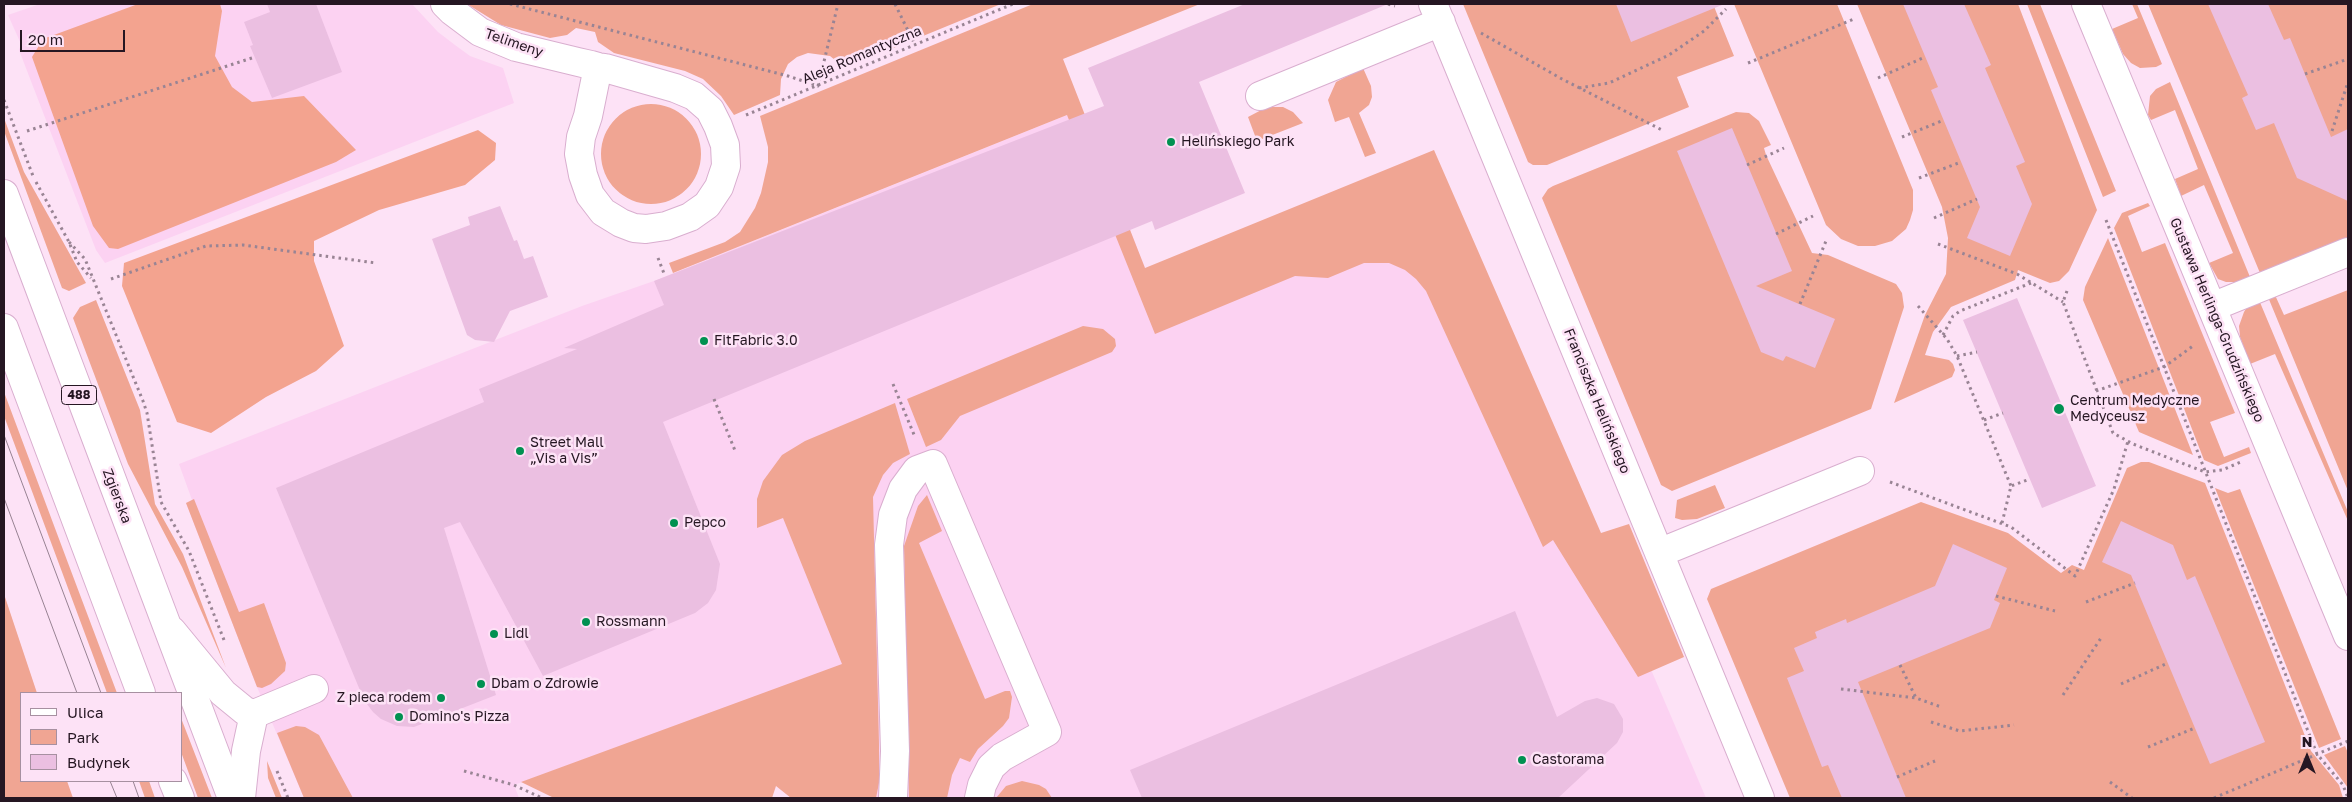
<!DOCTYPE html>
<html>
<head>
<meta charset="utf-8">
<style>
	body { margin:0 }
	#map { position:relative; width:2352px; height:802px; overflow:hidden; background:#fde2f6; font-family:"Golos Text",sans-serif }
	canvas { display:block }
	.frame { position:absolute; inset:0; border:5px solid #251622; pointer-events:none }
	.legend { position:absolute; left:20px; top:692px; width:162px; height:90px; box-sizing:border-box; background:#fde2f6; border:1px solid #a790a1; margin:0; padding:6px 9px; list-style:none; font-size:15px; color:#251622 }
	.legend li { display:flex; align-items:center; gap:10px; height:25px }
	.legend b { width:25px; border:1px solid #a790a1 }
	.north { position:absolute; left:2282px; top:732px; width:50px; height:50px; -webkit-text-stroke:4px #fde2f6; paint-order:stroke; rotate:0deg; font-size:14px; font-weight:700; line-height:20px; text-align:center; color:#251622 }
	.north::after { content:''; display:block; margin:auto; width:18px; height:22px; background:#251622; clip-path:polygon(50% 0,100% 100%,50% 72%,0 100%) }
	.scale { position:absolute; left:20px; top:30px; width:105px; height:22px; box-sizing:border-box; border:2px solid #251622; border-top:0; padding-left:6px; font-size:15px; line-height:18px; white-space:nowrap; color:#251622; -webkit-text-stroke:4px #fde2f6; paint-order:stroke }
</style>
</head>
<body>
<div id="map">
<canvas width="2352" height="802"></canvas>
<div class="frame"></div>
<ul class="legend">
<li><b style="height:6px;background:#fff"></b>Ulica</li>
<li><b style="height:14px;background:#f0a593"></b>Park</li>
<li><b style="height:14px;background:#ebbfe1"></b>Budynek</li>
</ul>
<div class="north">N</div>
<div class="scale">20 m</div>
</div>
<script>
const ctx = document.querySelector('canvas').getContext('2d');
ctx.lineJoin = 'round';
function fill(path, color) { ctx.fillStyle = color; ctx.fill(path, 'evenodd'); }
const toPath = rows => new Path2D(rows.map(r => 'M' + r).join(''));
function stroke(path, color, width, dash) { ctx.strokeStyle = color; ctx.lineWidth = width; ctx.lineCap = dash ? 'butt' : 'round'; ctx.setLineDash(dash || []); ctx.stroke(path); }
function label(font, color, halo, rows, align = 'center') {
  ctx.font = font + ' "Golos Text",sans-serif'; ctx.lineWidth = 5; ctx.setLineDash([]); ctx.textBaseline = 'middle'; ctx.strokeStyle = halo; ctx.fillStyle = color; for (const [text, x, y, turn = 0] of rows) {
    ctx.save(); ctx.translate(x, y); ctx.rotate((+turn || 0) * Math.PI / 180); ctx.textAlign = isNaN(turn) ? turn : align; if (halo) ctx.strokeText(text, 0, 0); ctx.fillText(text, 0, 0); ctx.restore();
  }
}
fill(toPath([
	[40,4,412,4,438,32,455,45,470,56,503,68,514,103,105,263,96,250,19,50,21,44,8,15],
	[1082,109,1165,318,1450,200,1706,798,868,798,842,665,514,785,519,798,304,798,257,687,186,503,192,500,179,464,582,306,654,281]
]), '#fcd2f2');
fill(toPath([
	[467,4,1001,4,845,68,830,56,808,53,797,57,788,64,781,79,780,95,734,115,721,96,703,79,685,71,614,53,598,42,595,32,576,28,567,35,550,38,501,25],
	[1033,4,1200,4,1063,59,1145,268,1434,150,1601,533,1629,524,1684,657,1638,677,1553,540,1543,547,1426,291,1416,279,1405,270,1389,263,1364,263,1328,278,1295,276,1155,334,1067,115,673,273,669,263,725,242,740,232,755,208,761,193,768,162,768,147,760,116],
	[1463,4,1713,4,1734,56,1677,77,1689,107,1547,165,1533,165,1528,162],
	[1734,4,1837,4,1913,190,1913,210,1910,220,1906,229,1892,241,1875,246,1858,246,1841,239,1826,225],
	[1857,4,2018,4,2097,210,2069,271,2059,281,2050,283,2018,270,2015,280,1951,307,1933,332,1925,355,1949,360,1953,364,1955,370,1952,377,1894,403,1925,315,1946,274,1948,238,1942,207],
	[2027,4,2040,4,2116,191,2103,197],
	[2132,4,2137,4,2162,64,2156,67,2140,68,2131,63,2123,54,2112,29,2138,18],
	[2148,4,2348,4,2348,238,2260,273],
	[1363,68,1371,86,1372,97,1369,105,1359,113,1376,153,1365,157,1349,117,1335,122,1328,100,1336,82],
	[2170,82,2250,277,2240,282,2226,282,2218,279,2209,263,2233,253,2204,185,2181,196,2175,179,2198,169,2175,110,2151,120,2148,115,2150,96,2156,89],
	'601 154a50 50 0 1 1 100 0a50 50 0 1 1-100 0Z',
	[1267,107,1283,107,1293,112,1303,123,1257,141,1248,117],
	[1736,112,1749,113,1759,121,1771,145,1764,148,1766,155,1812,253,1828,255,1896,284,1902,293,1904,307,1871,409,1672,491,1661,485,1542,198,1548,189,1553,186],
	[4,118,24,172,86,283,69,291,62,288,4,131],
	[2148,203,2150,206,2128,216,2142,252,2165,243,2235,413,2210,422,2224,457,2249,447,2251,453,2218,466,2204,460,2114,228,2122,213],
	[2108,238,2193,455,2139,432,2083,300,2085,287],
	[2348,290,2348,491,2268,297,2275,295,2284,315],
	[96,300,140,410,155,504,183,554,226,668,182,567,128,464,73,318,80,307],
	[2259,300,2348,512,2348,521,2275,354,2250,364,2240,337,2239,326,2244,312,2247,307],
	[1083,326,1103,329,1115,339,1116,346,1112,352,960,416,941,440,926,447,907,399],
	[4,392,68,563,117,693,107,693,4,416],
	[895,403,910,454,893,463,883,475,873,497,879,744,879,783,876,798,791,798,776,786,772,798,554,798,521,782,842,664,783,518,757,528,757,499,763,481,782,455,805,441],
	[2141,462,2149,462,2205,483,2311,751,2339,785,2343,798,1790,798,1707,599,1711,589,1921,502,2008,533,2061,573,2072,565,2084,570,2127,468],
	[1715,485,1725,508,1697,519,1682,520,1675,518,1677,500],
	[2215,488,2228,493,2240,489,2341,739,2319,748],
	[927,495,942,531,919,543,985,699,1005,691,1010,691,1012,697,1009,718,1003,726,978,749,970,762,960,758,952,775,947,798,909,798,904,546,918,506],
	[194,499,239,612,264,603,286,663,285,671,271,684,262,688,257,687,186,503],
	[4,594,37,693,21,693,21,781,67,781,73,798,4,798],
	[181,718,212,798,198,798,181,752],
	[296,726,305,727,319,735,353,798,304,798,277,733],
	[2345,746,2348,753,2348,788,2324,755],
	[267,761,282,798,276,798,268,778],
	[139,781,149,781,155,798,145,798],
	[1022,781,1039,785,1046,789,1052,798,996,798,1006,786]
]), '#f0a593');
fill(toPath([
	[138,4,220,4,222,11,215,56,232,87,252,102,304,96,356,150,336,162,118,249,109,248,93,226,32,57,43,39],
	[478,130,496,143,495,160,465,185,379,210,314,241,314,261,344,346,316,371,266,397,211,433,177,422,122,286,124,263]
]), '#f3a38f');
fill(toPath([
	[267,4,316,4,342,72,272,98,250,46,253,45,244,22,270,12],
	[1245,4,1388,4,1199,82,1245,193,1155,230,1152,221,663,422,720,564,716,590,708,603,695,613,543,676,460,522,444,528,496,695,414,727,397,726,381,719,373,712,364,700,276,488,484,402,479,389,577,349,564,348,664,305,654,281,1104,106,1088,68],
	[1616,4,1721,4,1722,5,1631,42],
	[1903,4,1964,4,1991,65,1985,68,2025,162,2016,166,2032,204,2010,256,1967,238,1980,207,1931,90,1938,87],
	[2208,4,2268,4,2284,40,2290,38,2331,137,2348,129,2348,201,2297,178,2274,123,2256,130,2242,98,2248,95],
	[1732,128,1792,271,1756,286,1835,319,1815,368,1786,356,1783,361,1761,352,1677,151],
	[500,206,514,241,517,240,524,259,533,256,548,297,510,311,494,342,475,340,467,335,432,239,470,225,468,217],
	[2017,298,2096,486,2042,508,1963,320],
	[2121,521,2173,545,2187,580,2195,576,2265,742,2210,764,2131,575,2102,562],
	[1953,544,2007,568,1994,600,2000,603,1990,628,1858,682,1906,798,1842,798,1828,765,1822,767,1787,678,1804,671,1794,648,1817,638,1815,632,1846,619,1847,623,1935,586],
	[1515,611,1557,717,1585,701,1597,698,1614,704,1623,719,1623,732,1617,743,1558,798,1142,798,1130,770]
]), '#ebbfe1');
const minor = toPath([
	[445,4,452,11,480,32,516,47,578,62,591,65,598,67,605,68,675,88,694,96,710,110,718,126,725,145,726,166,719,187,707,205,690,217,666,226,646,229,634,228,621,223,603,212,590,195,583,175,579,154,581,137,588,116,598,67],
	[1433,4,1760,798],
	[2086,4,2348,636],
	[1260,96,1441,22],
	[2212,307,2348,252],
	[1659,553,1860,471],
	[172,631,223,693,245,711,254,714,314,689],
	[241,798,246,751,254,714],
	[893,798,895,751,889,545,893,515,903,489,917,470,933,464,1047,732,1002,757,991,767,982,785,979,798]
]);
const major = toPath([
	[4,194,232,798],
	[4,328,141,693],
	[173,781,180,798]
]);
stroke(minor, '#d9aecf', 30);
stroke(major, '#d9aecf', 30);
stroke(toPath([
	[510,4,788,76,818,86,838,4],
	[895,4,915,45],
	[1388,4,1395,6],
	[1481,33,1562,79,1662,130],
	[1748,63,1854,19],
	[2305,74,2348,59],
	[1878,78,1925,57],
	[1579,88,1609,83,1669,55,1704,31,1726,9],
	[4,100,33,176],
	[746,115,1013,4],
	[27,131,255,57],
	[2332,131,2348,82],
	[1902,137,1944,120],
	[1747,165,1784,148],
	[1919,178,1961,162],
	[36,182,69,242,77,262,91,278],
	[1934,218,1977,199],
	[2106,220,2317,754,2343,785,2348,798],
	[1776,234,1813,216],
	[69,242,85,259,143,401,147,413,161,502,189,551,224,640],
	[1938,244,2017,274,2063,302],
	[658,258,665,276],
	[111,279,206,246,243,245,376,263],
	[2067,291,2063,302,2113,433,2133,444,2205,472,2222,470,2241,462],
	[1800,304,1826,241],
	[1918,306,1947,339,1957,356,2011,486],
	[1943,335,1953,316,1960,311,2031,283],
	[1957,356,1977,352],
	[893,384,915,437],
	[2096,391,2164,367,2193,346],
	[714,399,736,453],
	[1984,420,2003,413],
	[1890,482,2011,527,2075,576,2114,489,2128,441],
	[2002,523,2011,486,2030,479],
	[1996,596,2055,611],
	[2086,602,2135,583],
	[1900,665,1916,698],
	[2121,684,2168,663],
	[1841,689,1916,698,1941,707],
	[2063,695,2101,638],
	[1931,722,1960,731,2014,725],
	[2148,747,2195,728],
	[277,771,288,798],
	[464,771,514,785,542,798],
	[1897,777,1935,761],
	[2110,782,2132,798],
	[2214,798,2348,741]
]), '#998494', 3, [2.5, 4]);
stroke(minor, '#fff', 28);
stroke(major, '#fff', 28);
stroke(toPath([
	[4,435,101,693],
	[4,498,77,693],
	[110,781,117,798],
	[133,781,139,798]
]), '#978292', 1);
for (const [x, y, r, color] of [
	[1171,142,5,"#009151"],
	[704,341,5,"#009151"],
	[2059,409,6,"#009151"],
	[520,451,5,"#009151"],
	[674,523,5,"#009151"],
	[586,622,5,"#009151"],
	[494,634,5,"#009151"],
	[481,684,5,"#009151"],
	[441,698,5,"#009151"],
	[399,717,5,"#009151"],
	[1522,760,5,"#009151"]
]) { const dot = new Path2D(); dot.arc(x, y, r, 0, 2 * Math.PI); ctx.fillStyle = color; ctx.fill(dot); stroke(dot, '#fde2f6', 2); }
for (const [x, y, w] of [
	[79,395,35]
]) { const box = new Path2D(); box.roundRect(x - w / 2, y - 9.5, w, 19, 4); ctx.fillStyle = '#fde2f6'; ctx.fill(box); stroke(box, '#251622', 1); }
label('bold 12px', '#251622', null, [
	["488",79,395]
]);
label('14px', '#251622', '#fde2f6', [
	["Telimeny",514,43,19],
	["Aleja Romantyczna",862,55,-23],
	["Gustawa Herlinga-Grudzińskiego",2217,320,67],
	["Franciszka Helińskiego",1597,401,68],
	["Zgierska",117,496,69]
]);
label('14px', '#251622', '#fde2f6', [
	["Helińskiego Park",1181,142],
	["FitFabric 3.0",714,341],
	["Centrum Medyczne",2070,401],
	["Medyceusz",2070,417],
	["Street Mall",530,443],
	["„Vis a Vis”",530,459],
	["Pepco",684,523],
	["Rossmann",596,622],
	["Lidl",504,634],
	["Dbam o Zdrowie",491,684],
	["Z pieca rodem",431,698,"right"],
	["Domino's Pizza",409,717],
	["Castorama",1532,760]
], 'left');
</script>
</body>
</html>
